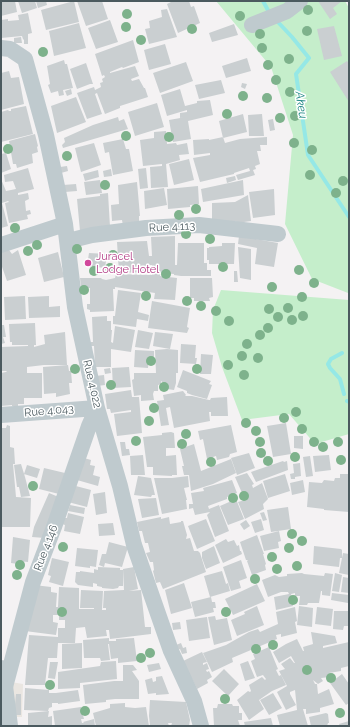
<!DOCTYPE html>
<html>
<head>
<meta charset="utf-8">
<style>
	body { margin:0 }
	#map { position:relative; width:350px; height:727px; overflow:hidden; background:#f4f2f3; font-family:Raleway,sans-serif }
	canvas { display:block }
	.frame { position:absolute; inset:0; border:2px solid #4b5a5f; pointer-events:none }
</style>
</head>
<body>
<div id="map">
<canvas width="350" height="727"></canvas>
<div class="frame"></div>
</div>
<script>
const ctx = document.querySelector('canvas').getContext('2d');
ctx.lineJoin = 'round';
function fill(path, color) { ctx.fillStyle = color; ctx.fill(path, 'evenodd'); }
const toPath = rows => new Path2D(rows.map(r => 'M' + r).join(''));
function stroke(path, color, width, dash) { ctx.strokeStyle = color; ctx.lineWidth = width; ctx.lineCap = dash ? 'butt' : 'round'; ctx.setLineDash(dash || []); ctx.stroke(path); }
function label(font, color, halo, rows, align = 'center') {
  ctx.font = font + ' Raleway,sans-serif'; ctx.lineWidth = 3; ctx.setLineDash([]); ctx.textBaseline = 'middle'; ctx.strokeStyle = halo; ctx.fillStyle = color; for (const [text, x, y, turn = 0] of rows) {
    ctx.save(); ctx.translate(x, y); ctx.rotate((+turn || 0) * Math.PI / 180); ctx.textAlign = isNaN(turn) ? turn : align; if (halo) ctx.strokeText(text, 0, 0); ctx.fillText(text, 0, 0); ctx.restore();
  }
}
fill(toPath([
	[11,682,23,684,22,717,12,717]
]), '#eae6e1');
fill(toPath([
	[216,1,345,1,349,8,349,434,315,444,289,414,242,420,222,367,212,333,213,310,221,290,349,300,348,293,312,279,285,224,293,135,271,67]
]), '#c5eecb');
stroke(toPath([
	[263,1,270,14],
	[276,20,292,37,309,58,296,74,308,155,349,217],
	[342,353,331,359,328,364,330,368,340,379,344,394],
	[347,401,349,402]
]), '#95e8e6', 4);
fill(toPath([
	[1,1,15,1,17,12,1,16],
	[18,1,35,1,37,8,22,13],
	[36,1,46,1,47,5,38,8],
	[74,1,79,22,46,30,41,10],
	[77,1,102,1,108,19,86,26],
	[173,1,189,1,191,7,194,6,200,23,178,33,167,4],
	[318,1,342,1,333,8,337,14,330,19],
	[167,9,177,37,149,44,145,29,150,28,149,21,162,17,161,10],
	[28,13,32,33,28,34,28,44,24,44,24,40,23,39,22,36,1,38,1,20,8,19,8,21,19,20,18,15],
	[110,20,118,42,96,49,88,28],
	[79,23,86,48,54,56,49,31],
	[234,24,238,35,212,42,209,33],
	[334,26,342,56,324,60,317,29],
	[21,37,22,43,14,43,14,38],
	[133,40,139,62,123,68,122,67,110,72,110,73,135,66,139,76,131,79,132,81,139,79,144,88,145,88,148,97,120,106,120,108,105,114,97,93,95,94,102,114,87,119,77,93,94,87,95,90,101,87,100,83,103,82,102,79,105,77,104,75,102,76,95,54],
	[165,44,171,64,149,70,144,50],
	[247,58,251,71,226,78,222,66],
	[64,60,65,64,67,64,73,88,63,90,64,95,59,96,58,91,51,93,48,85,50,84,47,66],
	[347,61,349,64,349,102,330,72],
	[186,62,193,81,160,93,153,73],
	[86,63,93,84,90,84,77,89,70,69],
	[9,71,11,78,19,77,24,104,1,110,1,73],
	[221,80,225,93,199,99,195,85],
	[242,83,247,84,245,89,241,87],
	[71,89,72,94,67,96,65,91],
	[180,89,185,106,197,103,197,101,210,100,213,115,188,121,191,139,173,142,169,120,186,117,180,118,180,113,187,112,187,110,167,116,161,95],
	[76,97,86,122,57,133,51,106],
	[157,103,164,127,135,136,128,112],
	[26,106,33,134,1,142,1,112,8,110,9,111,11,111,11,109],
	[243,114,247,132,223,138,219,121],
	[262,114,264,136,249,136,248,115],
	[118,117,119,121,124,119,128,129,63,148,62,145,65,142,64,138,93,125],
	[273,119,275,130,270,131,268,120],
	[166,131,167,144,176,143,177,145,187,143,189,154,179,155,180,160,166,164,168,187,151,188,150,167,162,166,162,164,143,166,140,140,154,138,154,132],
	[35,134,38,146,37,147,38,152,32,154,33,163,17,168,16,164,13,164,9,141],
	[223,137,225,143,240,139,267,137,267,145,260,145,261,151,257,151,260,164,255,166,256,169,253,170,255,175,238,180,236,175,250,171,249,168,234,173,234,174,200,182,193,158,210,155,210,153,194,155,193,140,209,139,209,140],
	[123,139,126,149,129,149,133,171,113,175,109,152,105,153,103,143],
	[94,143,101,165,81,172,75,148],
	[6,153,11,169,1,173,1,154],
	[189,159,194,180,174,185,169,164],
	[67,166,68,171,61,173,60,167],
	[28,168,34,189,18,193,18,195,28,193,29,199,25,201,26,211,30,210,31,214,27,215,28,219,9,223,5,203,9,202,8,201,2,203,8,226,1,228,1,179,6,191,16,189,13,181,5,182,4,175],
	[146,168,148,188,140,189,138,169],
	[111,169,112,176,104,177,103,171],
	[98,170,99,177,85,181,83,174],
	[235,176,236,180,227,183,226,178],
	[100,180,102,193,86,195,84,182],
	[243,180,244,195,203,202,201,189],
	[137,182,140,216,139,216,139,223,123,226,122,220,112,221,111,205,119,204,118,185],
	[76,184,77,191,65,192,63,185],
	[198,186,199,204,190,205,190,207,168,209,167,189],
	[164,188,167,205,145,209,144,191],
	[274,189,275,215,253,218,249,192],
	[108,193,110,227,80,231,77,199,100,196,100,194],
	[248,195,251,221,237,223,236,221,212,222,212,203,235,202],
	[175,236,175,265,177,265,178,243,204,243,204,263,207,263,207,270,211,270,211,276,181,276,174,275,174,274,160,273,160,276,177,278,175,300,154,299,155,293,115,287,115,289,113,289,114,311,90,312,90,310,87,309,87,304,90,304,90,288,81,288,80,278,101,278,102,279,106,280,115,278,116,274,152,275,152,265,149,265,149,272,119,273,117,242,147,241,149,256,152,256,151,237],
	[239,236,278,243,274,267,255,264,257,248,238,244],
	[222,243,235,243,234,264,209,264,209,260,207,260,207,248,209,248,209,247,222,246],
	[238,247,251,249,251,280,240,278],
	[9,250,12,254,18,250,26,275,7,281,1,264,1,252],
	[58,252,64,277,44,282,38,258],
	[89,253,107,254,105,268,87,266],
	[234,271,237,271,238,282,234,282],
	[190,278,212,278,213,297,209,298,210,301,194,301,194,298,190,298],
	[118,290,141,293,138,312,149,315,148,321,137,319,136,327,113,324,113,316,115,316],
	[25,296,26,319,5,320,4,297],
	[49,296,49,307,60,306,60,317,29,318,28,297],
	[152,301,190,308,187,327,189,328,187,333,148,328],
	[107,316,107,321,111,321,111,330,112,330,111,342,113,343,115,326,135,330,131,352,111,349,111,367,95,367,94,346,91,346,91,342,93,342,92,317],
	[35,323,36,345,34,345,34,347,45,344,44,335,65,332,67,365,44,365,27,367,27,373,42,373,42,398,24,398,24,404,18,404,18,406,12,406,12,405,1,406,1,373,6,372,7,371,1,371,1,347,28,346,28,345,12,345,12,342,10,342,9,324],
	[1,325,4,325,6,337,3,337,5,343,1,344],
	[138,330,153,333,149,349,135,347],
	[155,332,173,334,170,349,153,346],
	[181,344,196,345,195,358,197,358,196,364,180,363],
	[167,349,178,350,178,373,176,373,176,383,174,390,167,389,168,384,165,384,161,381,161,384,158,385,158,391,154,391,153,394,154,400,141,401,141,395,134,396,132,380,134,379,134,373,156,373,155,350],
	[135,350,154,351,154,357,149,358,148,368,134,367],
	[201,354,213,355,211,374,200,374],
	[68,365,69,371,71,371,72,383,69,383,70,394,56,397,56,393,44,394,43,367],
	[129,367,131,387,113,388,112,368],
	[110,368,111,373,105,374,104,369],
	[183,370,211,381,209,384,212,385,207,399,192,395,187,393,187,391,177,387],
	[104,375,105,385,97,386,95,376],
	[131,390,132,397,139,397,142,433,117,436,114,414,131,412,131,410,111,413,110,409,107,409,105,394],
	[183,391,186,395,185,396,192,396,209,400,210,400,211,398,227,397,228,416,211,416,211,412,209,412,210,421,174,428,170,407,166,408,169,425,161,426,157,401,164,400,163,395],
	[286,423,291,454,273,457,267,426],
	[7,425,10,426,10,447,14,448,15,464,13,464,16,497,31,498,30,527,1,527,2,498,1,498,1,428,6,428],
	[231,425,237,452,230,454,229,457,217,460,216,456,207,459,203,439,200,440,198,431],
	[171,432,174,433,175,448,166,448,166,456,176,455,177,475,172,475,172,476,153,475,153,467,147,467,143,437,162,435,162,433],
	[294,436,303,436,303,449,294,448],
	[120,442,125,442,126,449,129,449,130,455,122,456],
	[194,444,201,471,231,459,236,473,213,484,191,491,189,475,184,475,182,466,184,466,180,449],
	[249,453,255,468,237,475,231,458],
	[143,455,145,475,131,475,130,456],
	[329,455,331,470,315,472,313,456],
	[310,456,313,476,306,477,303,457],
	[84,458,91,460,90,465,95,466,93,475,100,477,98,486,77,480],
	[283,461,284,462,287,461,288,470,256,482,251,472],
	[300,463,301,476,295,477,295,479,291,479,290,474,294,473,293,464],
	[21,464,25,477,30,496,21,497,19,487,17,487,14,465],
	[27,465,40,469,37,478,24,474],
	[44,468,65,473,59,494,39,489],
	[247,473,254,484,252,485,253,488,262,483,268,499,263,504,264,509,245,519,238,502,245,500,242,493,247,491,242,493,235,477],
	[285,474,290,491,268,498,263,481],
	[340,474,349,474,349,512,324,510,324,509,307,507,309,482,322,483,324,480,334,481,335,478,340,478],
	[138,476,151,478,155,495,152,495,151,497,134,495],
	[188,476,189,487,184,488,187,500,186,500,187,509,162,514,154,478,172,478],
	[232,480,237,493,227,497,227,499,208,506,209,509,219,505,229,531,215,537,207,515,210,512,195,515,193,508,189,509,189,504,193,504,191,493,204,491,203,488],
	[303,480,305,492,292,495,290,483],
	[72,485,91,490,87,507,68,502],
	[105,492,107,513,96,515,93,494],
	[49,493,61,498,45,538,32,537,34,527],
	[156,498,159,515,142,518,138,499],
	[236,499,244,519,228,525,220,506],
	[70,505,85,508,84,514,68,511],
	[288,507,291,529,271,532,267,510],
	[264,512,267,520,263,521,260,513],
	[68,513,84,517,80,534,64,531,65,525,62,524,63,518,67,518],
	[161,517,161,519,169,517,170,524,181,522,181,521,183,521,187,535,186,539,190,538,194,551,198,551,200,553,206,572,163,589,160,582,156,583,153,571,154,570,153,562,150,562,146,553,150,552,148,543,145,543,142,531,139,531,137,522],
	[206,519,215,541,197,549,188,526],
	[261,519,264,530,255,533,251,522],
	[246,520,250,526,244,530,240,524],
	[113,523,115,535,99,536,98,524],
	[279,531,281,541,278,542,279,548,264,551,260,536],
	[257,535,264,554,263,554,266,564,265,565,266,570,252,575,247,561,248,560,246,560,240,542],
	[13,537,30,540,28,562,18,561,18,564,11,563],
	[226,539,228,542,234,540,237,546,239,545,240,551,241,551,242,554,223,563,215,545],
	[109,542,128,547,122,567,105,563,104,567,99,565,102,554,106,554],
	[214,546,220,563,206,569,202,558,202,552],
	[314,546,341,549,342,550,342,558,340,558,339,567,313,564],
	[77,548,98,550,96,567,90,566,90,568,75,566],
	[343,553,349,554,349,575,339,573],
	[52,558,69,562,63,586,49,582,51,576,48,575],
	[241,560,247,578,239,581,241,588,231,591,223,567],
	[98,567,120,568,120,570,123,570,123,586,119,586,118,588,113,589,102,588,102,587,97,586,97,584,93,583,93,587,78,585,75,582,76,572,80,572,80,571,94,573,94,569,98,570],
	[134,567,138,589,129,591,141,590,145,627,151,627,151,634,110,639,109,630,106,630,107,636,87,638,85,627,76,628,75,643,58,643,57,658,48,658,45,685,25,685,29,635,58,637,58,628,65,628,65,620,59,620,59,615,53,615,53,622,58,623,56,635,25,631,34,585,51,587,51,592,57,593,56,607,58,607,59,587,79,588,79,609,94,609,94,608,80,608,81,590,103,591,102,610,106,610,106,608,103,608,104,591,124,590,123,569],
	[222,571,226,584,228,583,230,591,210,597,204,576],
	[302,573,304,574,324,576,325,573,333,574,330,596,322,595,322,591,321,591,319,603,308,603,307,605,299,605,300,596,295,596,295,593,291,594,293,606,276,610,274,597,289,594,288,592,281,592,268,597,262,580,275,575,279,577,287,576,287,574],
	[335,573,342,575,339,592,332,591],
	[343,577,349,578,349,593,341,592],
	[184,583,192,608,171,614,165,590],
	[257,584,265,601,233,615,225,599],
	[332,593,349,595,348,603,331,600],
	[211,597,212,602,215,602,216,608,213,608,214,612,195,617,191,602],
	[257,606,264,625,237,636,231,620,245,614,244,612],
	[299,606,313,608,312,627,297,625],
	[295,607,297,621,295,622,297,633,281,637,281,634,276,635,277,639,232,658,233,662,212,672,203,653,226,645,249,632,258,629,260,632,278,624,276,612],
	[317,607,333,609,331,626,315,624],
	[334,611,349,611,349,626,344,626,343,630,333,629],
	[215,616,216,620,227,618,232,640,214,645,208,617],
	[207,617,210,638,189,641,186,620],
	[180,622,181,629,173,630,172,623],
	[311,632,335,636,337,643,323,646,323,648,349,642,349,666,341,668,341,671,329,673,330,677,321,678,323,681,318,684,313,680,315,684,317,684,318,694,329,689,334,704,320,708,320,712,306,714,306,709,303,709,308,726,280,726,277,715,297,710,295,690,290,692,290,694,296,705,286,710,277,692,287,686,279,671,285,669,281,664,290,658,294,663,295,663,291,656,279,663,273,652,286,644,297,639,303,651,304,651,303,647,313,644],
	[109,638,109,641,116,641,116,639,134,638,137,661,118,663,118,658,111,659,109,644,108,644,110,660,101,661,100,658,84,658,83,640],
	[82,643,82,668,62,669,62,644],
	[181,643,183,648,186,647,187,653,182,654,180,649,178,650,176,645],
	[269,647,278,669,276,670,279,676,281,675,286,685,272,691,259,700,264,709,249,720,237,700,248,691,250,692,251,691,249,685,262,677,265,680,266,679,263,675,257,677,251,661,255,659,253,654],
	[202,652,207,662,203,663,203,665,207,663,209,669,206,670,207,672,209,671,212,677,207,680,208,683,197,689,183,661],
	[116,661,117,679,80,683,80,688,58,689,58,672,100,666,101,662],
	[248,661,255,678,245,681,240,664],
	[50,662,58,662,55,679,48,678],
	[159,663,161,669,149,672,147,665],
	[123,665,133,665,137,670,132,671,139,681,139,699,115,699,106,700,106,702,85,704,83,685,114,681,123,681],
	[224,669,239,684,228,696,212,681],
	[342,674,349,684,349,703,346,705,330,683],
	[162,676,169,694,156,695,156,693,148,694,145,680,152,678,153,682,156,681,156,677],
	[25,688,49,690,49,693,56,693,78,690,80,701,58,704,58,703,52,703,52,707,49,708,48,711,24,710],
	[273,693,282,708,269,715,260,700],
	[16,694,21,694,21,715,14,715],
	[150,700,186,702,190,720,189,726,171,726,172,723,168,723,169,726,150,726,149,716],
	[125,703,125,707,135,708,146,707,149,726,96,726,93,713,110,708,110,704],
	[218,704,232,704,233,706,239,706,239,713,242,713,242,720,238,720,240,726,214,726,213,708,217,708],
	[81,707,84,719,81,719,82,723,84,723,83,722,94,719,95,726,55,726,53,711],
	[49,711,48,717,52,716,52,726,28,726,28,713],
	[326,713,328,714,329,723,328,723,327,726,311,726,309,717],
	[271,718,273,726,245,726,244,722],
	[349,721,349,726,340,726,339,724]
]), '#cacfd1');
stroke(toPath([
	[252,25,287,11,300,1],
	[1,48,10,49,25,59,46,135,65,224,75,307,97,408,120,486,134,545,171,651,194,701,201,726],
	[68,241,92,235,146,228,199,225,278,234],
	[1,245,65,224],
	[1,415,97,408,89,426,54,527,33,582,5,687]
]), '#bfcace', 16);
stroke(toPath([
	[1,670,8,726]
]), '#bfcace', 20);
ctx.fillStyle = '#7eb28c';
for (const [x, y] of [
	[308,10],
	[127,14],
	[240,16],
	[126,27],
	[192,29],
	[307,31],
	[260,34],
	[141,40],
	[262,48],
	[43,52],
	[289,59],
	[268,65],
	[276,80],
	[290,92],
	[243,96],
	[267,98],
	[227,114],
	[295,116],
	[280,118],
	[126,136],
	[169,137],
	[294,143],
	[8,149],
	[312,150],
	[67,156],
	[310,175],
	[343,181],
	[105,185],
	[336,193],
	[196,209],
	[179,215],
	[15,228],
	[186,234],
	[210,239],
	[37,245],
	[77,249],
	[28,251],
	[113,255],
	[223,267],
	[110,268],
	[299,270],
	[94,271],
	[166,274],
	[314,283],
	[272,287],
	[84,290],
	[146,296],
	[302,297],
	[187,301],
	[201,306],
	[288,308],
	[269,309],
	[216,311],
	[303,316],
	[278,317],
	[292,320],
	[229,321],
	[268,328],
	[260,335],
	[247,344],
	[242,356],
	[258,358],
	[151,361],
	[228,365],
	[75,369],
	[197,369],
	[244,375],
	[111,385],
	[164,387],
	[154,408],
	[296,412],
	[284,418],
	[149,421],
	[246,423],
	[302,429],
	[256,431],
	[186,434],
	[136,441],
	[260,442],
	[314,442],
	[338,442],
	[182,444],
	[323,447],
	[261,453],
	[295,457],
	[341,460],
	[268,461],
	[211,462],
	[33,486],
	[244,496],
	[233,498],
	[292,534],
	[302,541],
	[63,547],
	[289,548],
	[272,557],
	[20,565],
	[297,566],
	[277,569],
	[17,575],
	[255,579],
	[293,600],
	[62,612],
	[226,612],
	[273,645],
	[256,649],
	[150,653],
	[141,658],
	[307,670],
	[331,678],
	[50,685],
	[225,699],
	[85,711],
	[340,713]
]) { ctx.beginPath(); ctx.arc(x, y, 5, 0, 2 * Math.PI); ctx.fill(); }
for (const [x, y, r, color] of [
	[88,263,4,"#d1479c"]
]) { const dot = new Path2D(); dot.arc(x, y, r, 0, 2 * Math.PI); ctx.fillStyle = color; ctx.fill(dot); stroke(dot, '#fff', 1.5); }
label('11px', '#4b5a5f', '#fff', [
	["Rue 4.113",172,227,-3],
	["Rue 4.022",92,384,77],
	["Rue 4.043",49,411,-5],
	["Rue 4.146",46,548,-69]
]);
label('11px', '#b23c85', '#fff', [
	["Juracel",96,257],
	["Lodge Hotel",96,270]
], 'left');
label('italic 12px', '#14827f', '#fff', [
	["Akeu",301,105,82]
]);
</script>
</body>
</html>
